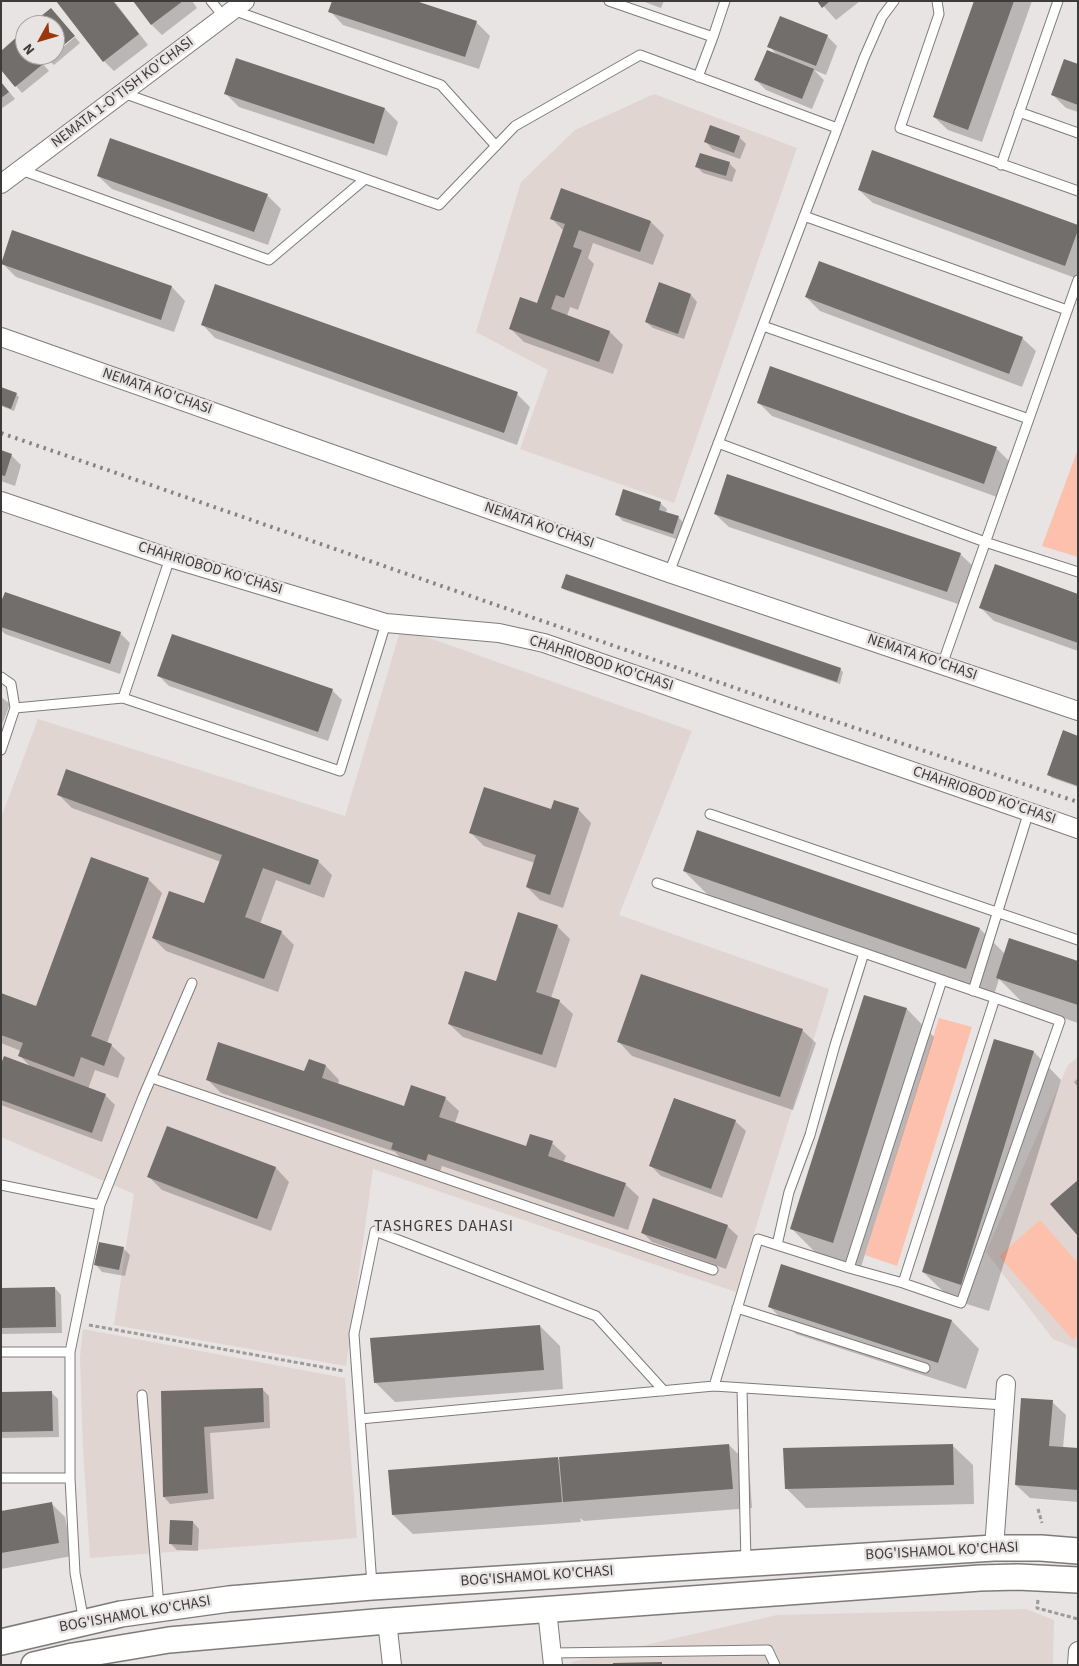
<!DOCTYPE html>
<html>
<head>
<meta charset="utf-8">
<style>
	body { margin:0 }
	#map { position:relative; width:1079px; height:1666px; overflow:hidden; background:#e8e4e3; font-family:"Source Sans 3",sans-serif }
	canvas { display:block }
	.frame { position:absolute; inset:0; border:2px solid #3e3c3b; pointer-events:none }
	.north { position:absolute; left:15px; top:15px; width:50px; height:50px; box-sizing:border-box; background:#e8e4e3; border:1px solid #a4a1a0; border-radius:50%; rotate:231deg; font-size:14px; font-weight:700; line-height:20px; text-align:center; color:#3e3c3b }
	.north::after { content:''; display:block; margin:auto; width:18px; height:22px; background:#9c370c; clip-path:polygon(50% 0,100% 100%,50% 72%,0 100%) }
</style>
</head>
<body>
<div id="map">
<canvas width="1079" height="1666"></canvas>
<div class="frame"></div>
<div class="north">N</div>
</div>
<script>
const ctx = document.querySelector('canvas').getContext('2d');
ctx.lineJoin = 'round';
function fill(path, color) { ctx.fillStyle = color; ctx.fill(path, 'evenodd'); }
const toPath = rows => new Path2D(rows.map(r => 'M' + r).join(''));
function stroke(path, color, width, dash) { ctx.strokeStyle = color; ctx.lineWidth = width; ctx.lineCap = dash ? 'butt' : 'round'; ctx.setLineDash(dash || []); ctx.stroke(path); }
function label(font, color, halo, rows, align = 'center') {
  ctx.font = font + ' "Source Sans 3",sans-serif'; ctx.lineWidth = 5; ctx.setLineDash([]); ctx.textBaseline = 'middle'; ctx.strokeStyle = halo; ctx.fillStyle = color; for (const [text, x, y, turn = 0] of rows) {
    ctx.save(); ctx.translate(x, y); ctx.rotate((+turn || 0) * Math.PI / 180); ctx.textAlign = isNaN(turn) ? turn : align; if (halo) ctx.strokeText(text, 0, 0); ctx.fillText(text, 0, 0); ctx.restore();
  }
}
fill(toPath([
	[654,94,797,148,674,503,520,449,548,370,476,332,521,182,575,130],
	[401,628,692,731,619,915,829,989,736,1292,373,1169,346,1366,114,1325,134,1194,1,1137,1,818,38,719,345,816],
	[1078,1057,1078,1349,1053,1339,986,1252,1068,1065],
	[83,1329,345,1378,357,1538,90,1558,83,1449,80,1357],
	[1026,1609,1054,1620,1053,1665,572,1665,571,1662,777,1615]
]), '#e0d5d1');
fill(toPath([
	[1078,449,1078,557,1042,546],
	[939,1018,972,1027,897,1266,865,1255],
	[1040,1220,1078,1263,1078,1335,1073,1340,999,1256]
]), '#fdc0ac');
fill(toPath([
	[58,1,114,1,148,45,114,71,104,61],
	[134,1,192,1,197,8,162,35,152,25],
	[642,1,664,1,661,8],
	[819,1,860,1,836,20],
	[975,1,1032,1,982,142,948,130,934,117],
	[330,11,476,22,490,36,479,69,343,25],
	[827,36,837,46,826,75,814,70,824,80,812,109,766,90,756,80,778,56,769,46],
	[75,37,80,43,54,65,48,60],
	[25,43,25,55,35,55,49,71,22,93,16,86],
	[1078,65,1078,112,1066,108,1052,94],
	[1,82,15,99,1,109],
	[226,94,385,109,398,122,387,156,239,107],
	[739,137,746,144,740,159,712,149,706,142],
	[729,163,736,170,732,182,703,173,697,167],
	[98,176,267,195,281,209,268,245,112,189],
	[859,190,1078,227,1078,279,873,203],
	[551,218,651,222,664,235,653,265,593,243,588,258,594,264,578,310,570,307,567,316,610,332,623,345,613,374,524,342,510,328,538,304,564,231],
	[13,232,172,287,185,301,174,332,16,277,2,263],
	[659,284,691,295,697,302,684,339,653,328,646,322],
	[806,297,1022,338,1036,351,1022,387,820,311],
	[202,324,517,394,530,407,517,445,215,338],
	[1,388,16,394,19,397,14,411,1,406],
	[758,402,996,448,1010,462,997,497,772,416],
	[1,452,11,455,21,465,15,486,1,481],
	[660,503,667,509,666,513,678,517,685,524,679,540,623,521,617,515],
	[715,514,960,554,974,567,961,605,729,527],
	[563,588,840,669,843,672,840,684,565,590],
	[1078,595,1078,651,994,621,980,607],
	[1,606,120,633,130,643,120,674,5,634,1,630],
	[159,676,332,690,342,700,328,741,169,686],
	[1,697,10,704,1,727],
	[1078,737,1078,787,1052,778,1049,775],
	[58,794,318,861,332,875,324,898,276,880,260,924,281,932,294,945,278,992,166,951,153,938,205,905,221,862,72,808],
	[578,809,591,823,563,908,540,900,527,887,535,863,484,846,470,832,552,810],
	[684,871,980,929,1005,954,1078,962,1078,1023,1025,1005,999,979,994,995,711,898],
	[148,879,162,893,107,1043,111,1045,125,1058,118,1078,95,1070,88,1089,105,1095,115,1105,102,1142,1,1105,1,1068,32,1068,20,1056,21,1051,1,1043,1,994,37,1008],
	[557,926,570,939,551,998,559,1001,573,1014,556,1068,463,1037,449,1024],
	[864,996,907,1009,934,1037,860,1270,819,1256,792,1229],
	[802,1030,816,1043,793,1110,632,1056,619,1042],
	[994,1041,1034,1052,1061,1080,989,1311,951,1299,923,1272],
	[309,1060,326,1066,339,1080,338,1085,404,1107,445,1098,459,1111,455,1123,527,1148,552,1143,566,1156,563,1163,625,1184,639,1197,628,1230,442,1166,439,1174,406,1163,395,1152,221,1093,207,1079,305,1072],
	[1078,1078,1078,1087,1074,1082],
	[735,1121,746,1131,722,1198,661,1176,651,1166],
	[167,1127,276,1168,289,1182,271,1231,162,1190,149,1177],
	[727,1226,738,1236,726,1269,652,1242,642,1232],
	[123,1248,130,1255,125,1276,102,1272,96,1265],
	[782,1266,952,1321,979,1349,966,1389,796,1334,769,1306],
	[55,1288,61,1295,62,1333,1,1334,1,1289],
	[540,1326,560,1346,563,1389,395,1402,375,1382],
	[262,1389,269,1396,270,1428,210,1433,214,1499,170,1504,164,1497,162,1392],
	[51,1392,58,1399,59,1437,1,1438,1,1393],
	[1052,1402,1066,1415,1063,1448,1078,1449,1078,1502,1030,1498,1016,1485],
	[729,1445,749,1465,752,1508,584,1521,580,1518,581,1522,413,1534,393,1515,558,1458,561,1462],
	[953,1446,973,1465,974,1504,806,1508,786,1488],
	[51,1503,65,1517,72,1556,1,1569,1,1512],
	[193,1522,199,1529,198,1551,177,1550,170,1543]
]), '#0003');
fill(toPath([
	[56,1,113,1,139,34,103,62],
	[133,1,183,1,151,25],
	[332,1,416,1,477,21,465,57,328,12],
	[817,1,830,1,822,8],
	[974,1,1014,1,968,130,933,117],
	[51,8,75,36,55,52,55,25,30,25],
	[780,16,828,35,816,66,767,47],
	[19,35,25,42,25,55,36,55,43,64,15,87,1,70,1,51],
	[767,50,814,69,802,99,754,80],
	[236,58,385,108,374,144,224,94],
	[1064,59,1078,64,1078,105,1051,95],
	[1,82,9,92,1,98],
	[710,125,740,136,734,153,704,142],
	[110,138,268,194,254,232,97,176],
	[872,150,1078,225,1078,230,1065,266,858,190],
	[700,153,730,162,726,176,695,167],
	[561,188,651,221,640,252,579,230,573,247,582,250,564,298,556,295,551,309,610,331,599,362,509,329,520,297,537,303,565,224,550,219],
	[12,230,172,286,161,320,1,264],
	[819,261,1023,337,1009,374,805,297],
	[659,282,691,294,678,334,645,322],
	[215,284,518,392,504,433,201,325],
	[770,366,997,447,984,484,757,403],
	[1,387,17,393,11,409,1,405],
	[1,450,12,454,5,476,1,475],
	[727,474,961,553,947,592,714,514],
	[623,489,661,502,659,510,679,516,673,534,615,515],
	[995,564,1078,594,1078,643,979,608],
	[566,574,841,668,837,682,561,588],
	[5,592,121,632,110,664,1,627,1,602],
	[172,634,333,689,318,732,157,676],
	[1063,730,1078,736,1078,786,1047,775],
	[66,769,319,860,310,885,263,868,245,917,282,931,264,979,152,938,169,891,204,903,222,855,57,795],
	[484,787,551,809,554,800,579,808,550,895,526,887,536,855,469,833],
	[697,830,980,928,966,969,683,871],
	[91,857,149,878,91,1036,112,1044,104,1066,81,1057,74,1077,18,1056,23,1043,1,1035,1,993,36,1006],
	[518,912,558,925,536,992,560,1000,542,1055,448,1024,465,971,496,981],
	[1009,938,1078,961,1078,1005,996,978],
	[641,974,803,1029,780,1097,617,1042],
	[864,995,907,1008,833,1243,790,1229],
	[994,1039,1034,1051,961,1285,922,1272],
	[218,1042,304,1071,309,1059,326,1065,322,1078,404,1106,411,1085,446,1097,439,1117,526,1146,530,1134,553,1141,548,1156,626,1183,614,1217,428,1154,426,1161,391,1149,393,1143,206,1080],
	[4,1056,106,1094,92,1133,1,1100,1,1064],
	[674,1098,736,1120,711,1189,649,1166],
	[167,1126,276,1167,257,1219,147,1177],
	[1078,1180,1078,1236,1050,1204],
	[653,1198,728,1225,716,1259,641,1233],
	[99,1242,124,1247,119,1270,94,1265],
	[781,1264,952,1320,938,1363,768,1307],
	[55,1287,56,1327,1,1328,1,1288],
	[540,1325,544,1370,374,1383,370,1338],
	[263,1388,264,1422,204,1427,208,1493,163,1497,161,1391],
	[52,1391,53,1431,1,1432,1,1392],
	[1021,1398,1053,1400,1049,1446,1078,1448,1078,1490,1015,1485],
	[729,1444,733,1489,563,1502,559,1457],
	[953,1444,954,1485,785,1489,783,1448],
	[558,1457,562,1502,392,1515,388,1470],
	[52,1502,59,1543,1,1553,1,1511],
	[170,1520,193,1521,192,1545,169,1544],
	[662,1662,662,1665,613,1665,613,1663]
]), '#716e6c');
const service = toPath([
	[211,1,224,17],
	[609,1,713,37,698,77],
	[937,1,939,14,900,128,1078,191],
	[233,10,441,85,496,146],
	[713,37,725,1],
	[123,93,439,205,515,126,640,55,837,128],
	[1019,112,1078,133],
	[1001,165,1058,1],
	[21,170,269,260,365,179],
	[804,216,1067,310],
	[763,326,1029,419],
	[718,443,985,542,1078,572],
	[669,573,864,58,882,17,894,1],
	[942,665,1078,280],
	[1,677,11,684,15,708,1,750],
	[123,698,170,558],
	[15,708,123,698,340,771,386,623],
	[710,814,1078,940],
	[657,883,864,953,942,980,995,998,1060,1021,961,1303,903,1283,849,1268,942,980],
	[973,991,1029,811],
	[152,1078,713,1270],
	[1,1185,100,1205,70,1352,70,1478,75,1573,84,1622],
	[100,1205,143,1097,192,983],
	[777,1245,789,1192,810,1135,835,1045,864,953],
	[849,1268,758,1239,714,1386,1004,1405],
	[903,1283,995,998],
	[737,1308,925,1368],
	[1,1352,70,1352],
	[742,1388,746,1563],
	[142,1395,159,1607],
	[360,1419,714,1386],
	[1,1478,70,1478],
	[372,1585,354,1334,375,1231,596,1316,664,1391],
	[552,1653,768,1650,775,1665]
]);
const minor = toPath([
	[1,184,245,1],
	[1,337,669,573,1078,711],
	[1,501,170,558,386,623,499,633,544,643,1078,829],
	[994,1548,1006,1384],
	[547,1610,553,1665],
	[387,1621,392,1665],
	[1077,1665,1078,1651]
]);
const secondary = toPath([
	[1,1642,121,1614,229,1599,372,1587,994,1548,1041,1548,1078,1551],
	[34,1665,73,1656,169,1640,375,1622,980,1578,1018,1577,1078,1580]
]);
stroke(service, '#7f7b7a', 11);
stroke(minor, '#7f7b7a', 20);
stroke(secondary, '#7f7b7a', 28);
stroke(toPath([
	[89,1325,344,1371],
	[1038,1509,1042,1523],
	[1038,1600,1037,1608,1078,1619]
]), '#9d9a99', 3, [4, 2.5]);
stroke(service, '#fff', 9);
stroke(minor, '#fff', 18);
stroke(secondary, '#fff', 25);
stroke(toPath([
	[1,433,744,691,1078,802]
]), '#858281', 4, [2.5, 5]);
label('15px', '#3e3c3b', '#e8e4e3', [
	["NEMATA 1-O'TISH KO'CHASI",123,93,-37],
	["NEMATA KO'CHASI",157,392,19],
	["NEMATA KO'CHASI",539,526,19],
	["CHAHRIOBOD KO'CHASI",210,569,17],
	["NEMATA KO'CHASI",922,658,19],
	["CHAHRIOBOD KO'CHASI",601,664,18],
	["CHAHRIOBOD KO'CHASI",984,796,19],
	["BOG'ISHAMOL KO'CHASI",942,1552,-3],
	["BOG'ISHAMOL KO'CHASI",537,1577,-4],
	["BOG'ISHAMOL KO'CHASI",135,1615,-10]
]);
ctx.letterSpacing = '1px';
label('16px', '#3e3c3b', '#e8e4e3', [
	["TASHGRES DAHASI",444,1227]
]);
ctx.letterSpacing = '0px';
</script>
</body>
</html>
